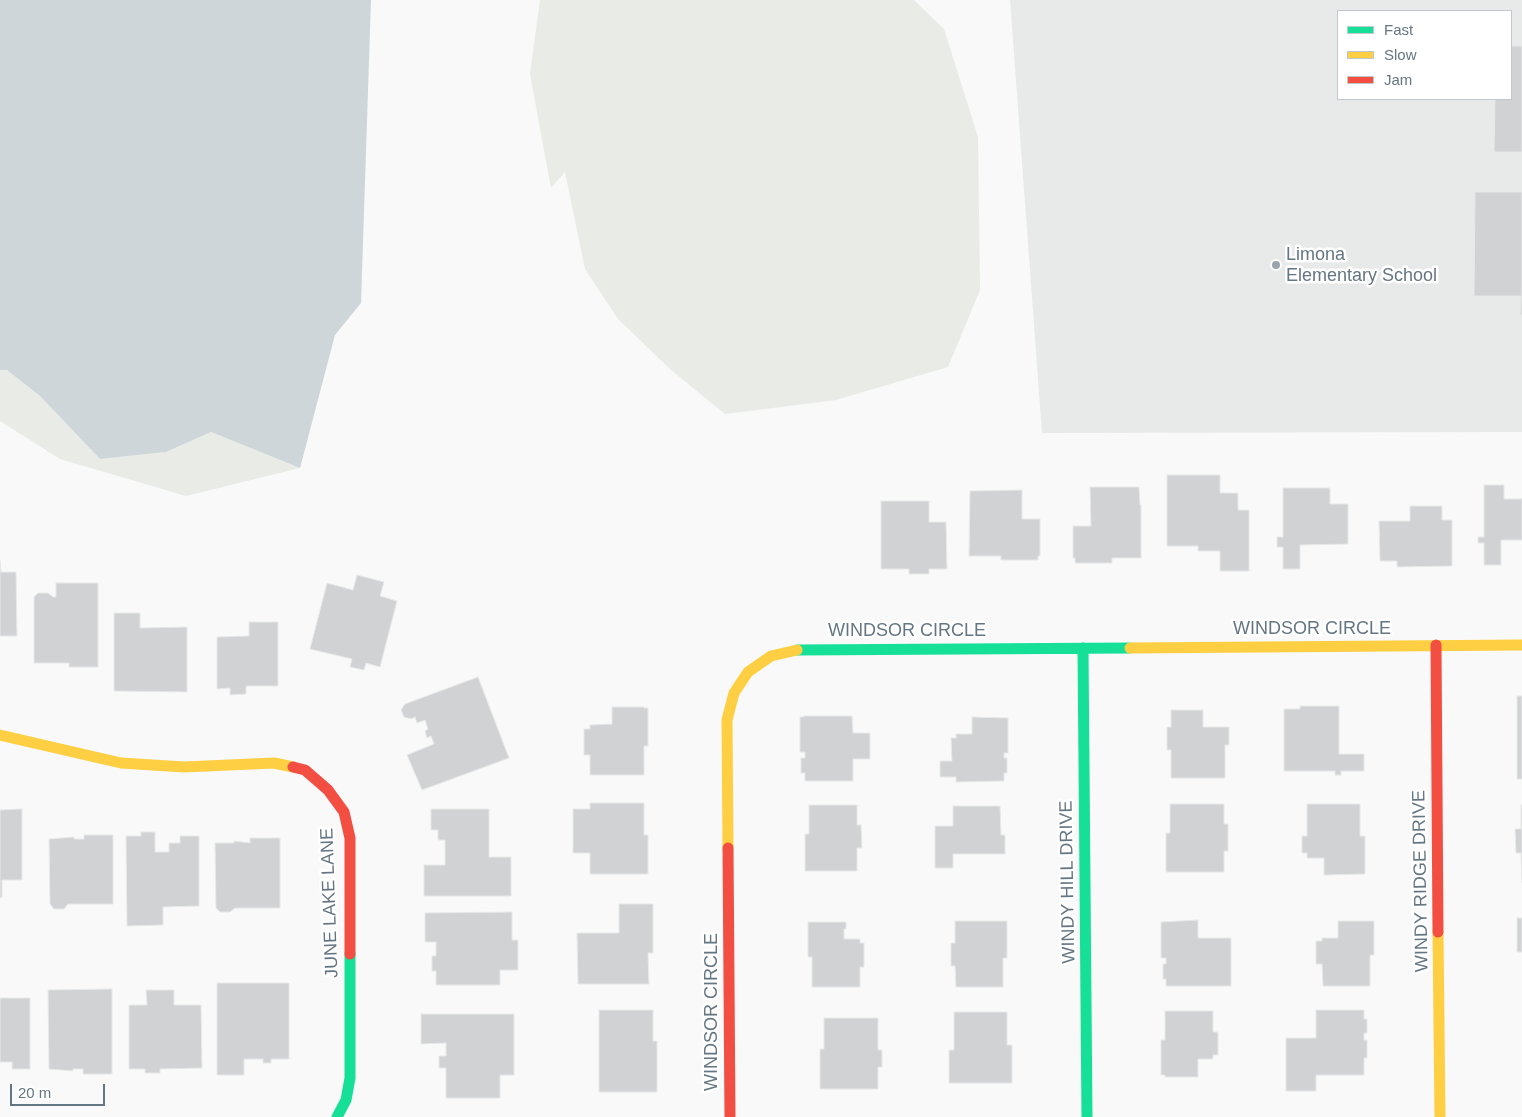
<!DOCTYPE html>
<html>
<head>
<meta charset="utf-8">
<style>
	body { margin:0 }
	#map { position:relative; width:1522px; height:1117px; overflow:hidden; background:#f9f9f9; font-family:Helvetica,sans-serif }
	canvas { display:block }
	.legend { position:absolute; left:1337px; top:10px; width:175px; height:90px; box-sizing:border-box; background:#fff; border:1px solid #c1c8cd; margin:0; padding:6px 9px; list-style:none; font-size:15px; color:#657683 }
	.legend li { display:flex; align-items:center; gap:10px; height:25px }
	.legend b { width:25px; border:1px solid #c1c8cd }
	.scale { position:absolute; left:10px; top:1084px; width:95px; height:22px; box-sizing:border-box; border:2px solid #657683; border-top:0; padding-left:6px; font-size:15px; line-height:18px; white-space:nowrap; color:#657683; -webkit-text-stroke:4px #fff; paint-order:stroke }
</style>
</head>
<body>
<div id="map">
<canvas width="1522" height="1117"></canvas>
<ul class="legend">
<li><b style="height:6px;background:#16e098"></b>Fast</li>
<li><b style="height:6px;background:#ffcf43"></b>Slow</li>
<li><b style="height:6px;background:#f24e42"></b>Jam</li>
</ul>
<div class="scale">20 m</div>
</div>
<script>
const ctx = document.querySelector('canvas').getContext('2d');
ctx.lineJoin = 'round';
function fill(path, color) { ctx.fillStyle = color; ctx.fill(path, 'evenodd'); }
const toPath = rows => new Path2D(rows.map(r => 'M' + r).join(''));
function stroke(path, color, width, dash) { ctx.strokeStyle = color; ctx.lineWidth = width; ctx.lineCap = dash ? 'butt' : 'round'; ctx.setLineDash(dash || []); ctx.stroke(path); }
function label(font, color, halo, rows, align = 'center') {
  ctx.font = font + ' Helvetica,sans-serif'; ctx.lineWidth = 5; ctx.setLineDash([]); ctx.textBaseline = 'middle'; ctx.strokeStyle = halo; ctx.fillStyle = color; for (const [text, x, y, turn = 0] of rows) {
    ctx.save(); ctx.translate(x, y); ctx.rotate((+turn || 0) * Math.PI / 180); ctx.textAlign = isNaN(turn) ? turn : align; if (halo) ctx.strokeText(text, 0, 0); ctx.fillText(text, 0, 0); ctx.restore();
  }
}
fill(toPath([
	[1010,0,1522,0,1522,432,1042,433],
	[1338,11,1511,11,1511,99,1338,99]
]), '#e8e9e9');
fill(toPath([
	[540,0,914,0,944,29,978,137,980,290,948,367,836,400,725,414,671,370,618,319,585,269,565,172,551,188,530,74],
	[0,370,7,370,40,396,100,459,166,452,211,432,300,468,186,496,60,459,0,421]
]), '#e8ebe6');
fill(toPath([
	[0,0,371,0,361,303,335,335,300,468,211,432,166,452,100,459,40,396,7,370,0,370]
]), '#ced6d9');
const building = toPath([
	[1511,46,1522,46,1522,152,1494,152,1495,99,1511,99,1511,46],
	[1475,192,1522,192,1522,315,1520,315,1521,296,1474,296,1475,192],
	[1167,475,1220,475,1220,493,1238,493,1238,510,1249,510,1249,571,1220,571,1220,551,1198,551,1198,546,1167,546,1167,475],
	[1484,485,1504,485,1504,499,1521,499,1522,498,1522,540,1501,540,1501,565,1484,565,1484,543,1478,543,1478,537,1484,537,1484,485],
	[1090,487,1139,487,1140,505,1141,505,1141,558,1112,558,1112,563,1075,563,1075,558,1073,558,1073,526,1091,526,1090,487],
	[1283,488,1330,488,1330,504,1348,504,1348,544,1300,545,1300,569,1283,569,1283,547,1277,547,1277,537,1283,537,1283,488],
	[1022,490,1022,519,1040,519,1040,556,1038,556,1038,560,1001,560,1001,556,969,556,970,491,1022,490],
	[881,501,929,501,929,522,946,522,947,569,929,569,929,574,909,574,909,569,881,569,881,501],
	[1410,506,1442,506,1442,520,1452,520,1452,566,1397,567,1397,561,1380,561,1379,521,1410,521,1410,506],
	[0,561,1,572,16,572,17,636,0,636,0,561],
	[357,575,384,582,380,596,397,601,380,667,366,663,364,670,350,667,352,659,310,649,327,583,353,590,357,575],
	[56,583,98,583,98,667,69,667,69,663,34,663,34,597,38,593,48,593,53,597,56,597,56,583],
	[114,613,140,613,140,628,187,627,187,692,114,691,114,613],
	[249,622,278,622,278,686,246,686,246,694,230,695,230,688,217,689,217,637,249,636,249,622],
	[478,677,509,758,422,790,407,755,434,744,431,736,427,738,425,731,428,729,425,720,417,723,415,717,411,719,404,717,401,710,405,704,478,677],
	[1517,696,1522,696,1522,779,1517,779,1517,696],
	[1300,706,1339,706,1339,754,1364,754,1364,771,1341,771,1341,775,1335,775,1335,771,1284,771,1284,709,1300,709,1300,706],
	[612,707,644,707,644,708,648,708,648,746,644,746,644,775,590,775,590,755,584,755,584,729,590,729,590,725,612,724,612,707],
	[1171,710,1203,710,1203,727,1229,727,1229,745,1225,745,1225,778,1171,778,1171,750,1167,750,1167,727,1171,727,1171,710],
	[804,716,852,716,853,733,870,733,870,759,853,759,853,781,805,781,805,773,801,773,801,758,805,758,805,752,800,752,800,717,804,717,804,716],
	[972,717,1008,718,1008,753,1004,753,1004,758,1007,758,1007,773,1004,773,1004,781,956,782,956,777,940,777,940,761,952,761,951,738,956,738,956,734,972,734,972,717],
	[590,803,644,803,644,835,648,835,648,874,590,874,590,853,573,853,573,809,590,809,590,803],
	[1170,804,1224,804,1224,824,1228,824,1228,851,1224,851,1224,872,1166,872,1166,833,1170,833,1170,804],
	[1307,804,1360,804,1360,836,1365,836,1365,874,1324,875,1324,858,1307,858,1307,853,1302,853,1302,836,1307,836,1307,804],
	[809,805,857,805,857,825,861,825,862,848,857,848,857,871,805,871,805,834,809,834,809,805],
	[1521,805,1522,805,1522,883,1521,853,1516,853,1515,829,1521,829,1521,805],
	[953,806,1000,806,1001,835,1005,835,1005,854,953,854,953,868,935,868,935,826,953,826,953,806],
	[22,809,22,880,2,880,2,897,0,898,0,810,22,809],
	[431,809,489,809,489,857,511,857,511,896,424,896,424,865,445,865,445,840,438,840,438,830,431,830,431,809],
	[141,832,155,832,155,852,169,852,169,843,180,843,180,836,199,836,199,906,163,907,163,925,127,926,126,836,141,836,141,832],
	[84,835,113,835,113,904,68,904,64,909,54,909,50,904,49,839,74,837,74,839,84,839,84,835],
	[250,838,280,838,280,908,235,908,230,912,220,912,216,908,215,843,234,843,234,841,250,843,250,838],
	[619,904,653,904,653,953,648,953,649,984,578,984,577,933,619,933,619,904],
	[512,912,512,940,518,940,518,970,500,970,500,985,436,985,436,971,432,971,432,956,436,956,436,942,425,942,425,913,512,912],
	[1517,918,1522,918,1522,952,1517,952,1517,918],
	[1198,920,1198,938,1231,938,1231,986,1166,986,1166,979,1163,979,1163,964,1166,964,1166,958,1161,958,1161,922,1198,920],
	[955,921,1007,921,1007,958,1003,958,1003,987,956,987,955,966,951,966,951,943,955,943,955,921],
	[1338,921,1374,921,1374,955,1370,955,1370,986,1323,986,1322,964,1316,964,1316,941,1322,941,1322,938,1338,938,1338,921],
	[808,922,846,922,846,929,844,929,844,939,860,939,860,943,864,943,864,967,860,967,860,987,812,987,812,957,808,957,808,922],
	[217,983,289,983,289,1059,271,1059,271,1063,263,1063,263,1059,244,1059,244,1075,217,1075,217,983],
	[112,989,112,1074,83,1074,83,1069,73,1069,73,1071,49,1069,48,990,112,989],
	[146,990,174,990,174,1005,201,1005,202,1068,160,1069,160,1073,145,1073,145,1069,129,1069,129,1005,147,1005,146,990],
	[0,998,30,998,30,1069,12,1069,12,1062,0,1062,0,998],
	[599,1010,653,1010,653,1041,657,1041,657,1092,599,1092,599,1010],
	[1316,1010,1364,1010,1364,1019,1367,1019,1367,1033,1364,1033,1364,1040,1367,1040,1367,1058,1364,1058,1364,1075,1316,1075,1316,1091,1286,1091,1286,1038,1316,1038,1316,1010],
	[1165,1011,1213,1011,1213,1032,1218,1032,1218,1055,1213,1055,1213,1059,1198,1059,1198,1077,1165,1077,1165,1075,1161,1075,1161,1040,1165,1040,1165,1011],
	[954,1012,1007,1012,1007,1045,1012,1045,1012,1083,949,1083,949,1050,954,1050,954,1012],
	[421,1014,514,1014,514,1075,500,1075,500,1098,446,1098,446,1068,439,1068,439,1056,446,1056,446,1043,421,1044,421,1014],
	[824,1018,878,1018,878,1050,882,1050,882,1067,878,1067,878,1089,820,1089,820,1049,824,1049,824,1018]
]);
fill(building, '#d0d2d3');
stroke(building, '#e8e8e8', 1);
stroke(toPath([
	[1083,648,1087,1117],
	[797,650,1130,648],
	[337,1117,346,1100,350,1078,350,954]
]), '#16e098', 11);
stroke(toPath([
	[1130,648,1522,645],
	[0,735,121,763,184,767,274,763,293,767],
	[728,848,727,720,734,693,748,672,771,656,797,650],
	[1438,932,1440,1117]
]), '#ffcf43', 11);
stroke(toPath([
	[1436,645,1438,932],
	[293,767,305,770,328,790,344,812,350,838,350,954],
	[728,848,730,1117]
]), '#f24e42', 11);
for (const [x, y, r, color] of [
	[1276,265,5,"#99a4ac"]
]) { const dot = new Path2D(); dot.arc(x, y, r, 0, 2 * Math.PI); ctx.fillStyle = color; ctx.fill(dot); stroke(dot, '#fff', 2); }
label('18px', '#657683', '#fff', [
	["Limona",1286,255],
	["Elementary School",1286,276]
], 'left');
label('18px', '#657683', '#fff', [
	["WINDSOR CIRCLE",1312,629],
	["WINDSOR CIRCLE",907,631],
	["WINDY RIDGE DRIVE",1421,881,-91],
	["WINDY HILL DRIVE",1068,882,-91],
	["JUNE LAKE LANE",330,903,-92],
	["WINDSOR CIRCLE",712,1012,-90]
]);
</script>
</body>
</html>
